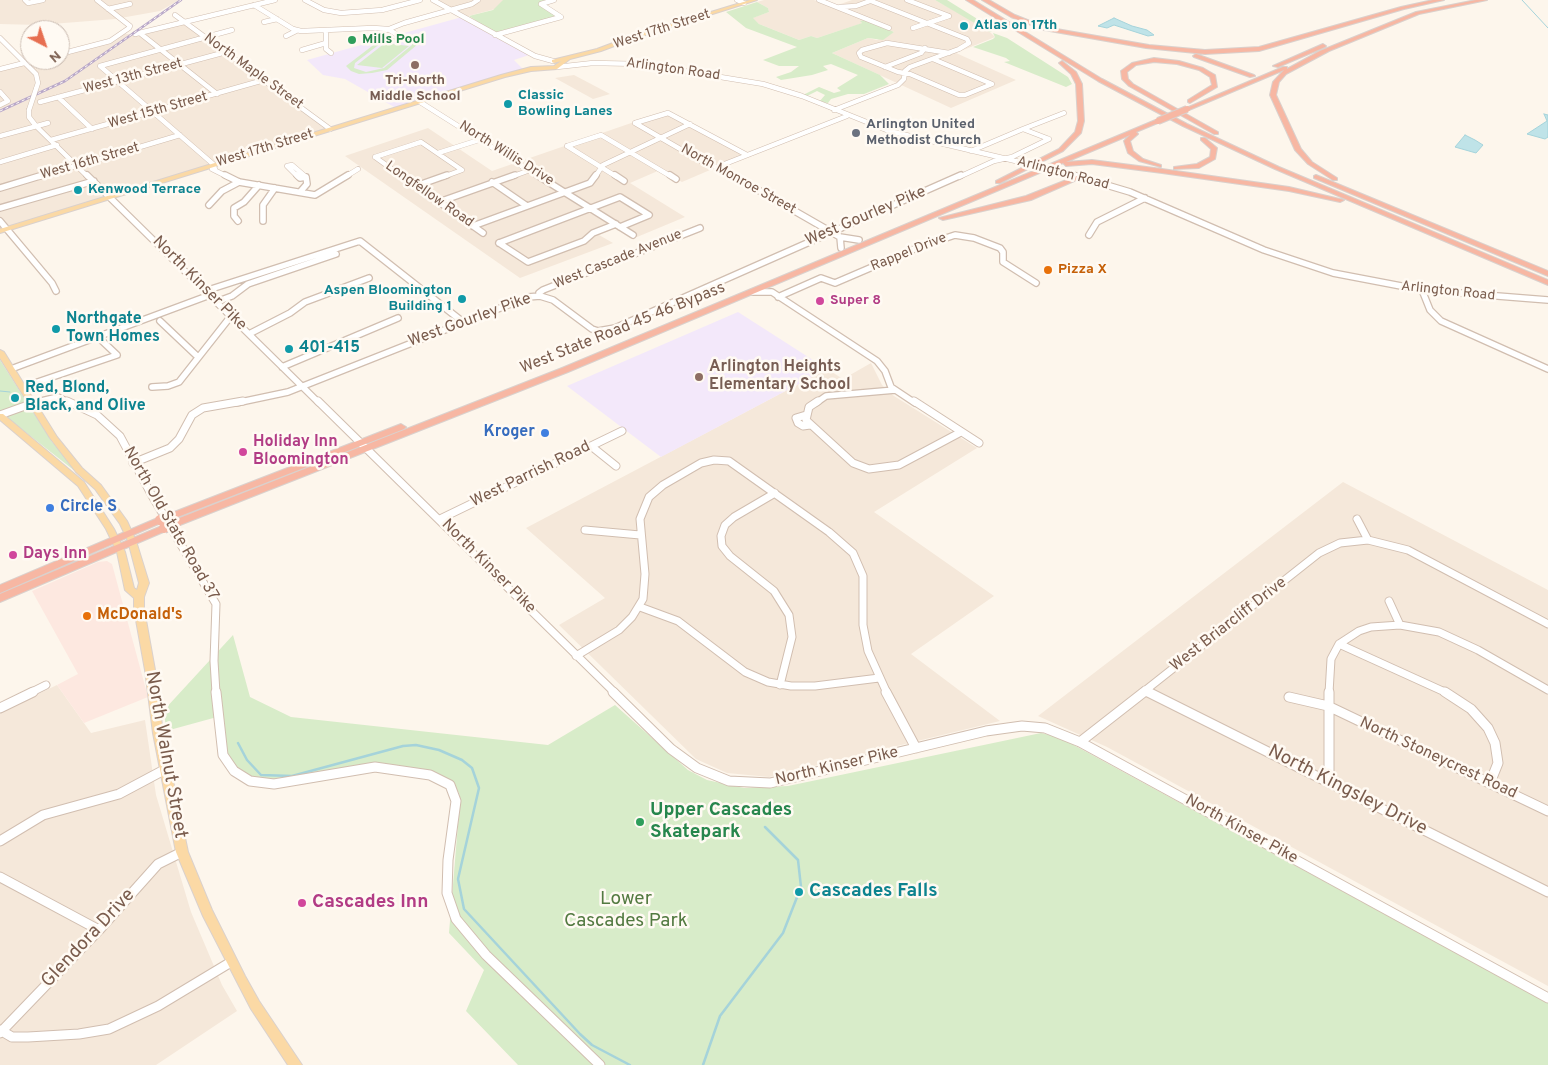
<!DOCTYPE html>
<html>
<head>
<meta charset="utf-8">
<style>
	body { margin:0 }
	#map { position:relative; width:1548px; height:1065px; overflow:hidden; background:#fdf6ec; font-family:Overpass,sans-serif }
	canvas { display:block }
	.north { position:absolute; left:20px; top:20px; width:50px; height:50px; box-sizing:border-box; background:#fffaf3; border:1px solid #cabbb1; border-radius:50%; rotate:139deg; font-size:14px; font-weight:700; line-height:20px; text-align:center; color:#7a5c4d }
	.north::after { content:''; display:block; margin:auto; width:18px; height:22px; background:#e76f51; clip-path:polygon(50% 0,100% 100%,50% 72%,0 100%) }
</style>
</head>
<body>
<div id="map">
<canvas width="1548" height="1065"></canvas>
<div class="north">N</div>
</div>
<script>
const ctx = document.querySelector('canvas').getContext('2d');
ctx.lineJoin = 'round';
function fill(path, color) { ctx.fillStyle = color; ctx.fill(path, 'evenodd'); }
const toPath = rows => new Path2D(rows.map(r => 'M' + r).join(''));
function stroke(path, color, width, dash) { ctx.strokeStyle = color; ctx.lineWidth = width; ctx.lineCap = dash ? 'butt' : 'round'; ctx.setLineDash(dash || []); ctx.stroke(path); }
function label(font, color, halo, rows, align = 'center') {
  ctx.font = font + ' Overpass,sans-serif'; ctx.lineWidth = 5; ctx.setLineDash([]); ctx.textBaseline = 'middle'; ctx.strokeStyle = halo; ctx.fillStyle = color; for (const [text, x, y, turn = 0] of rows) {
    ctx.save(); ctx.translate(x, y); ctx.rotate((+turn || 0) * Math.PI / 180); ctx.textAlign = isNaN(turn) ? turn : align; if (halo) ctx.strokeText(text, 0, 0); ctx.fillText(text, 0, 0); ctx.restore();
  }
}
fill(toPath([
	[0,0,179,0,160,11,115,19,39,25,0,24],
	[433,0,529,0,465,17],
	[764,0,814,0,832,7,852,0,935,0,986,28,995,37,956,53,1016,80,951,108,832,53,868,38,877,40,894,32,865,20,861,22,863,23,817,38,811,36,799,40,759,24,752,18,769,12,768,8,757,2],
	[186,23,331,129,0,231,0,69,35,60,60,60,60,54,112,41,123,34,140,34],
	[574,75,610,94,593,99,555,78],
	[666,111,745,155,682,182,660,170,630,183,685,217,637,237,618,227,599,235,613,243,520,278,345,156,428,128,492,171],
	[871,363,882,385,894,396,977,448,874,512,994,596,911,654,1000,721,769,777,727,773,696,759,559,625,605,598,526,528,827,369,843,379],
	[1343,482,1548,590,1548,986,1107,747,1038,716],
	[57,685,91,733,145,720,156,795,191,912,222,985,237,1011,156,1065,0,1065,0,712]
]), '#f5e8da');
fill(toPath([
	[107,561,112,564,148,697,84,723,57,685,78,674,32,591,98,562]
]), '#fde8e0');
fill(toPath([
	[462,17,529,55,514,60,524,70,396,108,345,79,323,75,307,60],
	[738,312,827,369,661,457,567,386]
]), '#f3e8fa');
fill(toPath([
	[503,0,552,0,543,3,560,15,496,34,469,16,493,10],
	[935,0,947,0,995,30,990,32],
	[757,2,768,8,769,12,753,18,759,24,799,40,811,36,817,38,862,23,860,21,865,20,894,32,883,40,868,38,832,53,880,75,889,84,864,94,848,94,831,99,828,103,819,102,825,95,817,91,807,96,803,95,819,87,834,93,841,91,837,88,858,75,831,64,823,66,828,70,812,75,781,80,776,77,791,72,799,66,779,66,763,60,797,47,746,28,726,12],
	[993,33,1007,38,1068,77,1072,84,1066,87,1004,62,1010,61,1006,58,973,47,993,39,995,37],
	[401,37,413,39,418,44,387,70,372,73,359,74,351,71,346,66,380,40],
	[402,39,410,41,412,45,384,68,366,72,354,68,355,63,381,43],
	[385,43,409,46,382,68,357,65],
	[0,360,52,442,85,479,0,412],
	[233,635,250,697,291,717,548,745,615,705,688,770,707,780,744,788,788,786,1041,733,1059,737,1548,1003,1548,1065,518,1065,466,1011,484,970,449,933,460,800,459,793,452,782,435,773,365,764,278,781,247,776,228,760,217,717,166,731,164,710]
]), '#d8ecc9');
const water = toPath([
	[1114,18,1132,26,1147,30,1154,35,1148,36,1114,25,1107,28,1098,26,1114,18],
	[1544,114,1548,115,1548,137,1545,139,1527,134,1547,121,1544,114],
	[1465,135,1475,140,1483,145,1476,153,1455,147,1465,135]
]);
fill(water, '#bfe3e8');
stroke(water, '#a5d3da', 1);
stroke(toPath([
	[1522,0,1548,28],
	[0,391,10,392]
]), '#a5d3da', 1);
stroke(toPath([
	[238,743,247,760,261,775,292,776,403,746,416,745,439,750,462,760,472,768,479,788,458,879,464,909,580,1034,592,1045,630,1065],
	[703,1065,720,1016,783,933,801,887,798,860,765,827]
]), '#a5d3da', 2.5);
const minorFar3 = toPath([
	[25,0,28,3,43,0],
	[305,0,324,10,341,13,382,10,420,0],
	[433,0,535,56,553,61],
	[737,0,744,3],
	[819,0,889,28],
	[907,0,949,16],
	[541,4,554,0],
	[254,5,293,29,301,31,373,28,388,29,396,34],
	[840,7,856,6,873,0],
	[108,9,130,4],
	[175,15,330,129],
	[264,22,277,19],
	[913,28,949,16],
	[326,31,326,49,331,53],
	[135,34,275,0],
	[141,34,217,94],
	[374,35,404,23,472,4,478,0],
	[495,35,561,17,541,4],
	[286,36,298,30],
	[0,38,36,74,38,83,36,89],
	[302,50,326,43],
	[60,54,110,41,129,28,130,26,97,0],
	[933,59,992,84,965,95,959,95,910,74,898,72,861,57,859,53,862,50,887,43,949,53],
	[557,67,593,63,641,64,763,84,802,96,889,131,1024,163],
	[885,67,921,53,925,48],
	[0,69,36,60],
	[0,92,8,101,0,105],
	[58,97,92,129],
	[40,102,226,52],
	[420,102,539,177],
	[29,110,29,117,36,126,88,177],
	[834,110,898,85,904,79,905,71,910,67,959,49,969,43,967,39,871,1],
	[635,123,708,165,717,167,734,177],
	[635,123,668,113,747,155],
	[1023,129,1064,113],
	[0,136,48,123],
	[51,140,264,80],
	[567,146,601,135,672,177],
	[567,146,617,177],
	[971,151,1023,129,1049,139],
	[438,153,482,139],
	[375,157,421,142,462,170,443,177],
	[375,157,403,177],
	[0,162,57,145],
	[717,167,847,116],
	[212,169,228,177],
	[215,169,213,164,100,66,232,30],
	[1058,171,1077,177],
	[39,177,180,135],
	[298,177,287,166,292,165,306,177],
	[345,177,358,169],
	[511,177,530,170],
	[595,177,603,165,690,124],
	[959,177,994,161,1012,157,1049,139]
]);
const minorFar2 = toPath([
	[87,175,319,403],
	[225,175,239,182,315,195,348,175],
	[297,175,300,178,306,177],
	[401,175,483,233],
	[537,175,633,235],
	[615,175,624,181],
	[670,175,676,179],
	[732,175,840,237,859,240],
	[1073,175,1130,192,1264,250,1333,273,1422,290,1548,300],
	[492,182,527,206],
	[416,186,447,175],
	[0,188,43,175],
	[300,192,307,184,306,177],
	[439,202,515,175],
	[209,205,222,191,239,182],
	[0,208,94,181],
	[0,221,52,283,56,291],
	[238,221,234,216,234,208,244,202,259,185],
	[263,221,263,205,275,188],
	[473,226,590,183,596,175],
	[1089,235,1097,222,1145,198],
	[840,237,841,248],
	[499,243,620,197,649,215,620,227],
	[499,243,528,262,584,241,593,233,616,224],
	[1422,290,1430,310,1441,321,1548,369],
	[205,291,360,241,463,322],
	[753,292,772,292,877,361,885,371,891,387,915,403],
	[540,296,539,293,543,290,700,228],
	[778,297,821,278,835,283,919,247,955,235,974,238,1000,248,1003,252,1003,262,1036,283],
	[216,302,232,296,248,284,336,254],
	[160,321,198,357],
	[249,334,290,313,305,302,369,278],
	[282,367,398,318],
	[11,369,210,295],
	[23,387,117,355,98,337],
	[152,387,168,386,179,382,231,316],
	[33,403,58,397,70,403],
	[236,403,288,392,528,297,540,296,553,300,592,329,598,331,615,328,961,175],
	[816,403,826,396,895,390]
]);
const minorFar1 = toPath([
	[67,401,97,415,120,436,151,494,216,604,214,661,216,693],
	[318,401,615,693],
	[818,401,809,407,806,420,853,463,869,469,899,465,961,432],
	[914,401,979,443],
	[0,415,39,401],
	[806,415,796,418,798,423,803,426,810,425],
	[591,446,616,466],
	[133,463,170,448,179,439,192,415,203,408,243,401],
	[775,493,734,517,725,525,721,536,722,546,730,556,774,591,789,615,792,637,780,685],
	[440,519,622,431],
	[1357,519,1368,540],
	[585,530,640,535],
	[1389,601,1400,625],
	[640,607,678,621,745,672,768,682,791,686,815,686,879,678],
	[1339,644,1447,693],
	[576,656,619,630,632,617,643,599,645,574,640,519,649,497,663,485,701,463,714,460,729,461,829,532,853,553,863,576,863,625,868,651,887,693],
	[1145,690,1151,693],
	[30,693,46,685],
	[1142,693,1319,553,1340,543,1368,540,1408,550,1548,624],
	[1329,693,1331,659,1339,644,1359,631,1371,627,1400,625,1439,632,1478,650,1548,690]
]);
const minor = toPath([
	[216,692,223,755,234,771,250,781,274,784,375,767,430,775,450,785,456,801,448,860,447,893,456,919,486,955,600,1065],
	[613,692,671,749,697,768,729,781,770,783,986,731,1022,726,1045,728,1080,742,1548,998],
	[886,692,916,748],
	[1148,692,1548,892],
	[1329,692,1329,782],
	[1445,692,1471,709,1488,728,1495,743,1498,763,1490,783],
	[1289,697,1328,706,1548,811],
	[0,708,33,692],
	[1080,742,1144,692],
	[0,841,43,815,119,794,164,770],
	[0,877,99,930],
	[0,1030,12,1037,28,1037,79,1034,109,1029,158,1006,231,962],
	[0,1033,99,930,158,864,182,852]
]);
const major = toPath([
	[750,0,757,0,633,39,601,51,570,59,557,69,531,71,505,77,0,233,0,229,501,75,531,67,554,66,561,61,554,63,552,62,552,60,597,49,629,37,750,0],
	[0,350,4,352,57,437,82,468,101,485,127,521,136,541,149,583,144,597,144,609,155,670,163,733,188,852,212,910,245,976,259,1001,302,1065,288,1065,251,1009,203,916,176,852,153,733,145,670,134,609,134,598,125,590,117,552,106,529,78,486,0,420,0,414,3,414,84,482,114,529,125,552,134,588,137,590,139,583,128,541,120,524,95,489,76,472,50,438,0,358,0,350]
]);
const highway = toPath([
	[966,0,973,0,1102,79,1187,124,1279,167,1548,280,1548,285,1275,169,1183,126,1098,81,966,0],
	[982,0,989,0,1015,15,1045,27,1149,45,1205,50,1259,47,1401,7,1433,0,1444,0,1404,9,1259,51,1205,54,1146,48,1044,30,1011,17,982,0],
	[1476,0,1487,0,1419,14,1329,51,1286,74,1279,82,1276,95,1301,149,1312,162,1337,178,1337,180,1333,180,1308,164,1295,150,1270,95,1273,82,1284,70,1189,110,1184,109,1283,67,1287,67,1287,69,1320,51,1416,12,1476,0],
	[1323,44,1326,46,1325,47,1278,67,1273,66,1323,44],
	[1196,54,1254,75,1255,76,1250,77,1194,57,1193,56,1196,54],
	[1154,58,1179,61,1203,68,1215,75,1217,87,1190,103,1188,102,1188,100,1212,85,1210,77,1199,70,1177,64,1154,62,1136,65,1127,72,1128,79,1133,84,1218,132,1218,134,1214,134,1129,86,1122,79,1121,71,1132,63,1154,58],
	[1062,61,1076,72,1082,84,1084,121,1081,133,1063,151,1000,183,996,183,996,181,1059,149,1075,132,1078,121,1076,84,1071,74,1059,63,1062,61],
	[1158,119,1161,121,1160,122,1136,132,1138,134,1130,141,1133,151,1143,159,1161,165,1161,167,1139,161,1128,153,1124,141,1130,135,1066,162,1092,160,1162,169,1289,187,1344,200,1340,202,1289,191,1162,173,1092,164,1066,166,1063,163,568,372,180,525,176,526,171,523,172,521,562,368,1158,119],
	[1201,138,1205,138,1217,148,1215,159,1199,168,1174,169,1174,167,1197,164,1210,157,1211,149,1201,140,1201,138],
	[1079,175,1082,177,1081,178,1031,200,943,220,939,218,1026,196,1079,175],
	[1316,175,1548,271,1548,276,1314,178,1314,176,1316,175],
	[401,424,406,427,404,429,175,518,172,519,167,516,169,514,401,424],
	[160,517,163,518,165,520,163,522,0,593,0,585,160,517],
	[164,525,168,526,169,528,168,530,0,602,0,594,164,525]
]);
stroke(minorFar3, '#d1beb0', 5.5);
stroke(minorFar2, '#d1beb0', 8);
stroke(minorFar1, '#d1beb0', 9);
stroke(minor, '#d1beb0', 11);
stroke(major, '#dad1cd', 2);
stroke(highway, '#dad1cd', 2);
stroke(minorFar3, '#fff', 4.5);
stroke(minorFar2, '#fff', 5.5);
stroke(minorFar1, '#fff', 7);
stroke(minor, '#fff', 9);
fill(major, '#fbd9a5');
fill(highway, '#f7b7a3');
const rail = toPath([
	[0,111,65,81,181,0]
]);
stroke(rail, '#b9a8c9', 2.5);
stroke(rail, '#fffaf3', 1, [3]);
const minorBridge = toPath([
	[29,110,36,89],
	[1024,163,1058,171]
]);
const highwayBridgeFar1 = toPath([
	[1158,121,1187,109]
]);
const highwayBridge = toPath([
	[160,520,172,516],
	[164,528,176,523]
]);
stroke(minorBridge, '#d1beb0', 5.5, []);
stroke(highwayBridgeFar1, '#dad1cd', 8, []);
stroke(highwayBridge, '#dad1cd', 12, []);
stroke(minorBridge, '#fff', 4.5);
stroke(highwayBridgeFar1, '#f7b7a3', 6);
stroke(highwayBridge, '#f7b7a3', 10);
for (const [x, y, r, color] of [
	[964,26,5,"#0f9aa8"],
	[352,40,5,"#2e9e5b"],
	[415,65,5,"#8d6e63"],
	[508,104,5,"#0f9aa8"],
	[856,133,5,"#6b7280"],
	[78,190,5,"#0f9aa8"],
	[1048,270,5,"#e8710a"],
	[462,299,5,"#0f9aa8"],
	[820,301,5,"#d1479c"],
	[56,329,5,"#0f9aa8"],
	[289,349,5,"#0f9aa8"],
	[699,377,5,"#8d6e63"],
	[15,398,5,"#0f9aa8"],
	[545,433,5,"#3f7fe0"],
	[243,452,5,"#d1479c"],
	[50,508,5,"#3f7fe0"],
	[13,555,5,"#d1479c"],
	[87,616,5,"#e8710a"],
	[640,822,5,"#2e9e5b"],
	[799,892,5,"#0f9aa8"],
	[302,903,5,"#d1479c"]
]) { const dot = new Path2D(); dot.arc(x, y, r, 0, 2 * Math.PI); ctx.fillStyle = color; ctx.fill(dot); stroke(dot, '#fffaf3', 2); }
label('bold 14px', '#0d838f', '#fffaf3', [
	["Atlas on 17th",974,26],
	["Classic",518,96],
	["Bowling Lanes",518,112],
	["Kenwood Terrace",88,190],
	["Aspen Bloomington",452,291,"right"],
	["Building 1",452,307,"right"]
], 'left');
label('14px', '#7a5c4d', '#fffaf3', [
	["West 17th Street",662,30,-18],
	["Arlington Road",673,70,8],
	["North Maple Street",253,72,36],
	["West 13th Street",133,77,-15],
	["West 15th Street",158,111,-16],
	["West 17th Street",265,149,-17],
	["North Willis Drive",506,154,32],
	["West 16th Street",90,162,-16],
	["Arlington Road",1063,174,15],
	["North Monroe Street",738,180,29],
	["Longfellow Road",429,195,35],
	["Rappel Drive",909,253,-22],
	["West Cascade Avenue",618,260,-22],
	["Arlington Road",1448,292,6]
]);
label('bold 14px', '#27864d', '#fffaf3', [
	["Mills Pool",362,40]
], 'left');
label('bold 14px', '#785e54', '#fffaf3', [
	["Tri-North",415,81],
	["Middle School",415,97]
]);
label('bold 14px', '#5b616d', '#fffaf3', [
	["Arlington United",866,125],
	["Methodist Church",866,141]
], 'left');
label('bold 14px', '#c56008', '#fffaf3', [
	["Pizza X",1058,270]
], 'left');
label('bold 14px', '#b23c85', '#fffaf3', [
	["Super 8",830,301]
], 'left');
label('16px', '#7a5c4d', '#fffaf3', [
	["West Gourley Pike",866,217,-23],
	["North Kinser Pike",199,284,45],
	["West Gourley Pike",470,321,-20],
	["West State Road 45 46 Bypass",623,329,-22],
	["West Parrish Road",531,475,-26],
	["North Old State Road 37",170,524,60],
	["North Kinser Pike",488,567,45],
	["West Briarcliff Drive",1229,625,-38],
	["North Stoneycrest Road",1438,759,25],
	["North Kinser Pike",837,767,-13],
	["North Kinser Pike",1241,830,29]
]);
label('bold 16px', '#0d838f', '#fffaf3', [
	["Northgate",66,320],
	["Town Homes",66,338],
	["401-415",299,349],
	["Red, Blond,",25,389],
	["Black, and Olive",25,407]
], 'left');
label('bold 16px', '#785e54', '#fffaf3', [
	["Arlington Heights",709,368],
	["Elementary School",709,386]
], 'left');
label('bold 16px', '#366cbe', '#fffaf3', [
	["Kroger",535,433],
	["Circle S",60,508,"left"]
], 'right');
label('bold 16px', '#b23c85', '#fffaf3', [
	["Holiday Inn",253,443],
	["Bloomington",253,461],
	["Days Inn",23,555]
], 'left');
label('bold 16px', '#c56008', '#fffaf3', [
	["McDonald's",97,616]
], 'left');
label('19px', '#7a5c4d', '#fffaf3', [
	["North Walnut Street",165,755,80],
	["North Kingsley Drive",1347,791,27],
	["Glendora Drive",89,939,-47]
]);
label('bold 19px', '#27864d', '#fffaf3', [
	["Upper Cascades",650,811],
	["Skatepark",650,833]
], 'left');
label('bold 19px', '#0d838f', '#fffaf3', [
	["Cascades Falls",809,892]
], 'left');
label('19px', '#537a41', '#fffaf3', [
	["Lower",626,900],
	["Cascades Park",626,922]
]);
label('bold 19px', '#b23c85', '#fffaf3', [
	["Cascades Inn",312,903]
], 'left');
</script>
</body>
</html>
